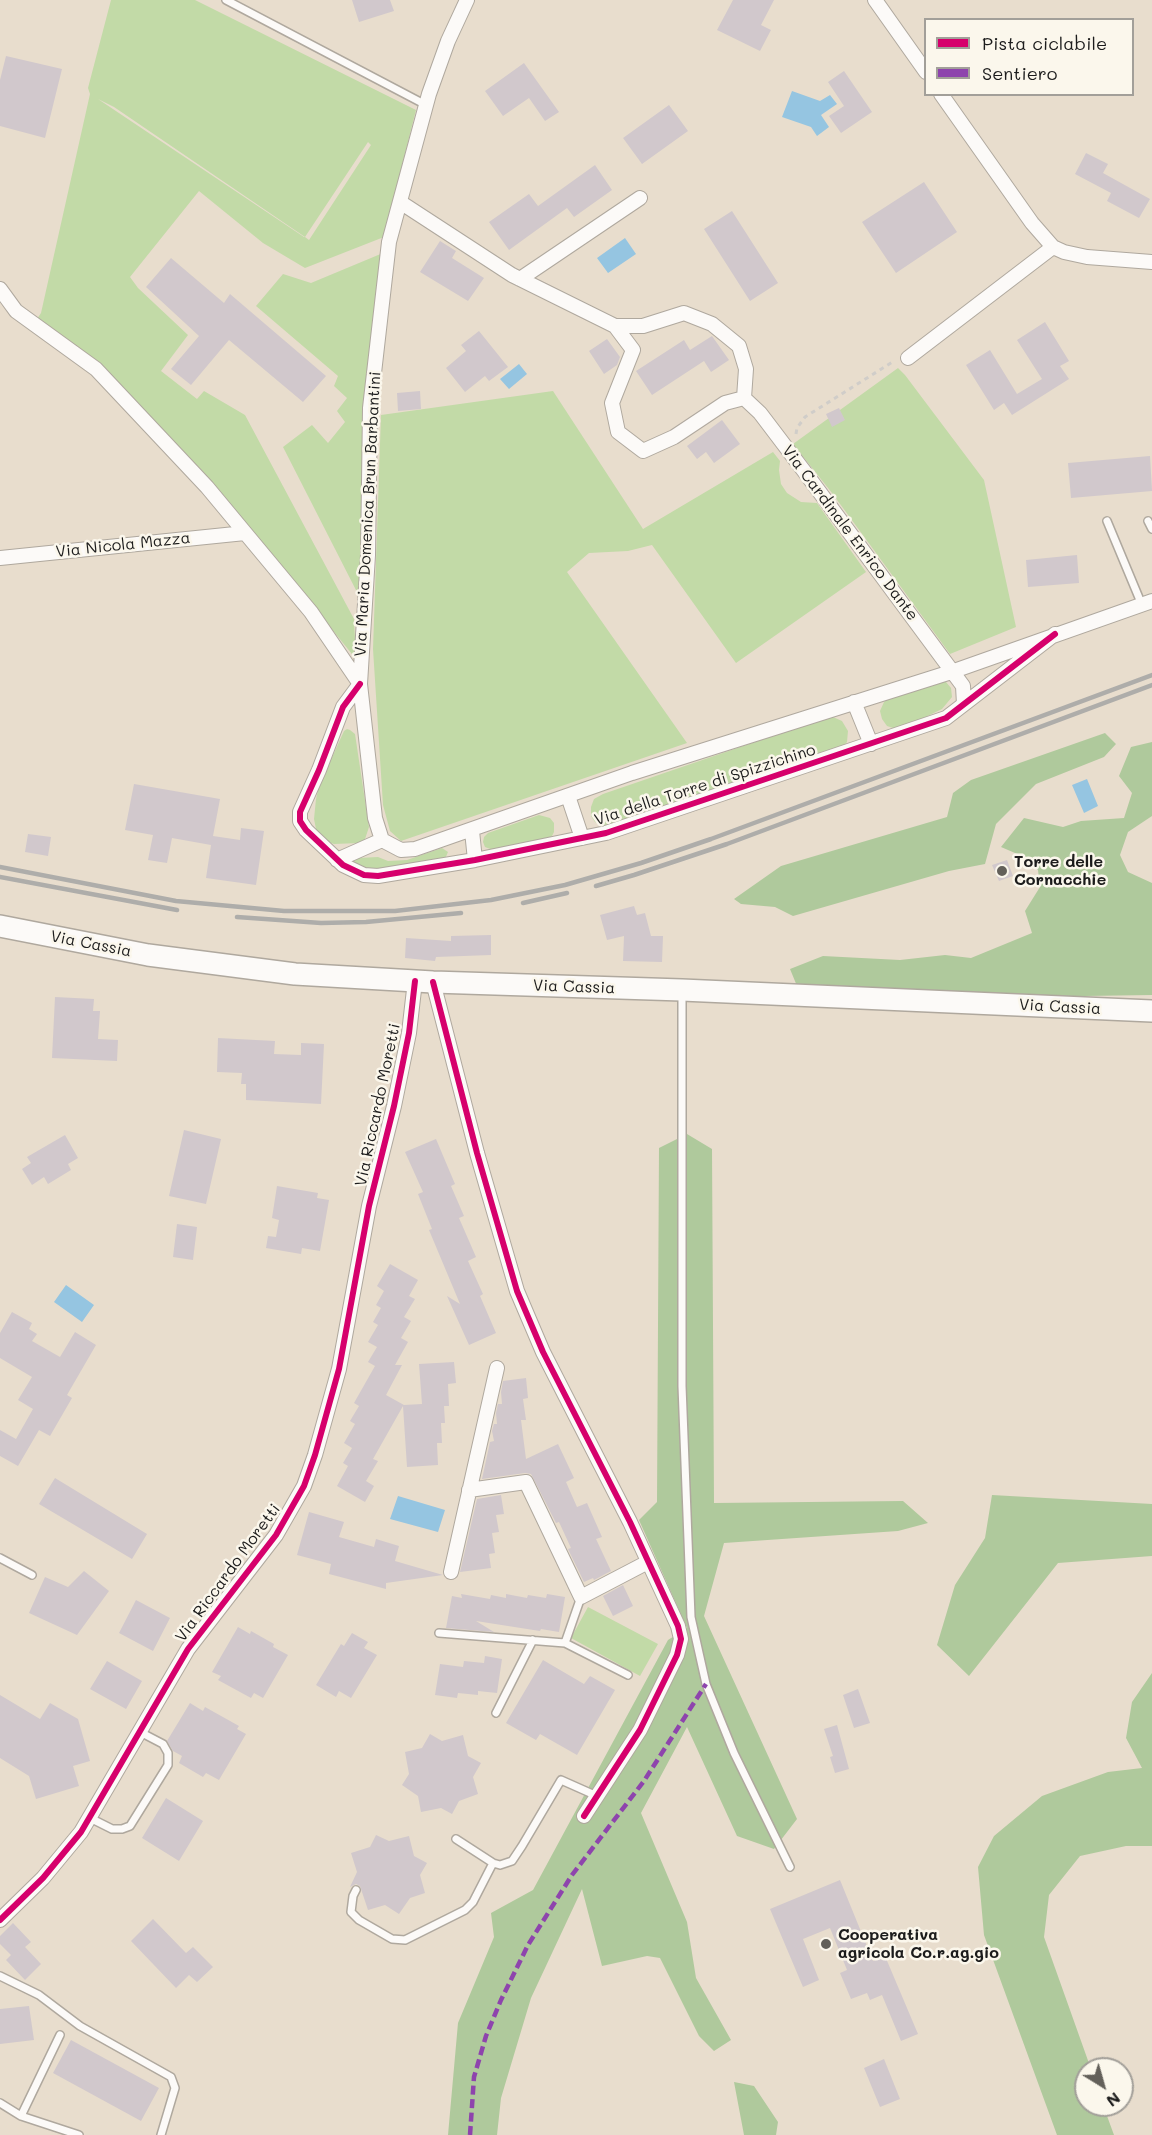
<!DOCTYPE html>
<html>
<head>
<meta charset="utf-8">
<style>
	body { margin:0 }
	#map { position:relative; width:1152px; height:2135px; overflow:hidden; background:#e8ddcd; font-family:Mali,sans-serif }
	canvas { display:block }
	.legend { position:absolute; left:924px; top:18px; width:210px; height:78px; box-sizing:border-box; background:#fbf7ec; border:2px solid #a29f99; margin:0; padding:8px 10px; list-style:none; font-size:18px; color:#1c1c1c }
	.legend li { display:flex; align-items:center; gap:12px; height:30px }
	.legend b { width:30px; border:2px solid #a29f99 }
	.north { position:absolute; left:1074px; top:2057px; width:60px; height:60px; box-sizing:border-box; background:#fbf7ec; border:2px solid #a29f99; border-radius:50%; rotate:143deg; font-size:16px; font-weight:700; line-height:24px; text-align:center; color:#1c1c1c }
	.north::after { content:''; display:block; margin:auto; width:21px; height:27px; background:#63605a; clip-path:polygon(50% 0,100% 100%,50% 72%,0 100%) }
</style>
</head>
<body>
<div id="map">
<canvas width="1152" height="2135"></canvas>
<ul class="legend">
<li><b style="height:8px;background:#d6006c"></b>Pista ciclabile</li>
<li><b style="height:8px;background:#8e44ad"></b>Sentiero</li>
</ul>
<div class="north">N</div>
</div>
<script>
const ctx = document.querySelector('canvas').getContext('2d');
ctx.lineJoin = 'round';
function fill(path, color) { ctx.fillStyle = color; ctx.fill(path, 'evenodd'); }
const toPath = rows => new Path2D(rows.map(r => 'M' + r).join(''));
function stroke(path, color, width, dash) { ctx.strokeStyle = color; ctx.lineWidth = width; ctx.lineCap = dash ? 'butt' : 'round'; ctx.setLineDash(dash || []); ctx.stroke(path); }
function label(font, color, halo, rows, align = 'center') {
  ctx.font = font + ' Mali,sans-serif'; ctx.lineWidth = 5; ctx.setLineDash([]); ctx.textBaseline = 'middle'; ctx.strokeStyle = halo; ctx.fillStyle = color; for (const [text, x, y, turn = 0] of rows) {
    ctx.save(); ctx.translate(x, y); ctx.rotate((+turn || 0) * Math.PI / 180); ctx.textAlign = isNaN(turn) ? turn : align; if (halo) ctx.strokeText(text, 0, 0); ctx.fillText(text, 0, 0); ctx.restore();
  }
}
fill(toPath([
	[111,0,195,0,416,110,384,237,305,268,263,243,199,191,130,277,138,288,188,335,161,371,197,399,204,391,245,415,354,619,356,659,231,505,162,431,37,319,41,313,90,94,88,88],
	[98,99,114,107,305,237,304,237],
	[368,142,371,145,309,240,305,237],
	[383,253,364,526,359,596,283,447,312,425,328,443,345,422,337,411,347,398,334,386,338,376,256,306,283,274,311,283],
	[898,368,905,375,984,480,1016,627,950,654,832,493,793,444],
	[553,391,643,529,773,452,780,461,779,470,781,484,787,493,801,502,817,503,866,572,736,663,652,545,628,551,589,553,567,572,687,743,401,841,390,831,383,805,373,649,381,415],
	[937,680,946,682,951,688,952,697,942,709,903,728,896,729,887,726,882,719,880,711,884,702,892,695],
	[833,717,842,721,848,731,847,742,839,751,613,827,603,827,595,822,591,816,591,807,594,799,603,794,825,718],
	[347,729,350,730,355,734,369,827,365,839,360,843,334,844,326,841,316,829,314,819,316,799,319,786,344,731],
	[539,815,550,818,554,823,554,832,551,838,493,850,485,847,483,842,484,837,488,833],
	[442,848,448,852,445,859,393,868,371,869,363,868,352,862,358,858,378,857,388,861,407,860],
	[588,1607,658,1644,640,1676,571,1638]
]), '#c2daa7');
fill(toPath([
	[1105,733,1116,744,1104,757,1036,784,996,824,985,864,949,871,793,916,775,907,741,904,734,899,781,866,947,817,953,793,971,780],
	[1152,742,1152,816,1128,832,1120,855,1128,872,1152,883,1152,995,951,998,797,986,790,969,823,956,900,960,945,955,971,958,1032,933,1025,911,1040,887,1038,870,1022,856,1001,847,1024,818,1063,827,1081,821,1124,818,1132,793,1119,776,1131,747],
	[687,1134,712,1149,714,1503,903,1501,928,1523,898,1531,724,1543,704,1616,797,1819,774,1849,737,1836,687,1727,641,1813,687,1922,696,1978,731,2040,714,2051,699,2036,660,1958,647,1956,602,1966,582,1889,531,1998,501,2098,497,2135,448,2135,458,2023,494,1937,491,1913,533,1890,668,1640,687,1628,639,1520,657,1502,659,1148],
	[992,1495,1152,1504,1152,1556,1058,1563,969,1676,937,1645,955,1585,985,1538],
	[1152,1673,1152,1846,1126,1846,1080,1856,1049,1895,1044,1937,1091,2069,1086,2069,1086,2105,1103,2105,1114,2135,1057,2135,984,1935,978,1867,994,1836,1042,1796,1108,1772,1142,1768,1126,1738,1132,1702],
	[734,2082,754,2086,778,2122,776,2135,744,2135]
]), '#afc99c');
fill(toPath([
	[792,91,820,101,830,95,837,104,821,115,829,127,817,136,811,127,782,117],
	[625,238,636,254,608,273,597,258],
	[519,364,527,374,509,389,500,379],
	[1087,779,1098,806,1084,813,1072,785],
	[66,1285,94,1305,82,1322,54,1302],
	[398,1496,445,1510,438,1532,390,1519]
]), '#95c5e1');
fill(toPath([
	[352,0,390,0,394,11,359,22],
	[733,0,774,0,761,25,771,30,760,51,717,30],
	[6,56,62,69,45,138,0,126,0,80],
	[524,63,559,112,545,121,529,98,503,116,485,91],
	[844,71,872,112,841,133,829,116,844,106,828,82],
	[669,105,688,131,642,164,623,138],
	[1086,153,1108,164,1103,173,1150,199,1139,218,1107,201,1111,193,1075,174],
	[595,165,612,190,574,217,567,208,509,250,489,222,529,194,538,206],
	[924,182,957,232,896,273,862,222],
	[732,211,778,283,750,301,704,229],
	[440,241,456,251,452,258,484,278,468,301,420,272],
	[171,258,224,303,230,294,326,376,303,402,229,340,191,385,171,369,199,336,146,287],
	[1045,322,1069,361,1060,366,1069,379,1012,415,1004,403,994,410,966,365,990,350,1017,394,1042,379,1017,340],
	[479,331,508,367,489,381,485,376,465,392,446,368,466,351,461,345],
	[712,336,729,360,711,372,704,361,652,395,636,371,684,340,690,350],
	[607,339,620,357,617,365,604,374,589,351],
	[420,391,421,409,398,411,397,393],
	[839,408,845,420,832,427,826,414],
	[722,420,740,444,714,463,706,452,697,459,687,446],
	[1150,456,1152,491,1071,498,1068,463],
	[1077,555,1079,583,1028,587,1026,560],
	[134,784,220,799,213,836,240,840,241,828,264,831,256,885,206,878,211,845,172,838,167,863,148,860,153,835,125,830],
	[28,834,51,837,48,856,25,852],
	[1007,860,1013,876,999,881,992,865],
	[634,906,637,915,645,913,651,936,663,936,662,962,623,961,624,936,607,940,600,915],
	[491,935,491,955,436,957,435,961,405,958,406,938,451,941,451,936],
	[55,997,94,999,93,1011,100,1011,98,1039,118,1040,117,1061,52,1058],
	[218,1038,275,1041,274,1054,301,1055,301,1043,324,1044,321,1104,246,1100,246,1084,241,1084,242,1073,217,1072],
	[184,1130,221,1139,206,1204,169,1196],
	[65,1135,78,1158,68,1164,71,1170,48,1184,44,1177,32,1185,22,1169,31,1163,27,1157],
	[436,1139,455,1184,451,1186,464,1216,459,1218,476,1257,468,1261,483,1294,480,1296,496,1333,469,1345,447,1296,460,1304,429,1230,432,1229,418,1194,423,1192,405,1152],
	[277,1186,318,1193,317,1198,329,1200,320,1251,302,1248,301,1254,266,1248,268,1236,276,1237,279,1220,272,1218],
	[177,1224,197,1227,193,1260,173,1257],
	[390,1264,418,1280,409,1296,415,1299,404,1317,411,1321,401,1338,408,1342,395,1365,402,1365,386,1395,404,1405,422,1404,419,1364,454,1362,456,1383,448,1384,449,1406,444,1406,445,1423,441,1423,442,1443,437,1443,438,1465,407,1467,403,1406,373,1459,378,1461,366,1481,374,1486,365,1502,337,1486,348,1466,343,1463,352,1448,344,1443,355,1424,350,1421,359,1406,354,1403,375,1366,368,1362,377,1347,368,1342,378,1325,373,1322,381,1308,376,1305,384,1291,377,1286],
	[12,1312,32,1323,29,1329,37,1334,32,1341,60,1357,75,1332,96,1345,67,1395,72,1398,50,1436,39,1430,18,1466,0,1456,0,1430,16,1439,33,1409,18,1400,32,1377,0,1358,0,1333],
	[526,1378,528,1398,523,1399,526,1420,521,1420,526,1459,558,1444,574,1478,566,1482,577,1507,587,1503,602,1537,596,1539,611,1571,594,1580,593,1578,584,1582,568,1549,571,1548,559,1522,556,1523,531,1474,525,1473,482,1479,490,1442,494,1441,492,1431,494,1424,497,1424,496,1413,498,1404,502,1404,501,1392,503,1381],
	[55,1478,147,1534,132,1559,39,1504],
	[501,1495,504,1514,496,1515,499,1532,492,1533,495,1553,489,1554,491,1568,460,1572,477,1499],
	[309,1512,344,1522,339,1537,374,1547,376,1539,399,1546,395,1561,443,1575,386,1583,386,1589,329,1574,331,1564,297,1555],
	[84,1571,109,1591,77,1635,29,1613,45,1577,68,1587],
	[623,1585,633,1606,613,1616,603,1596],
	[461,1594,490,1599,491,1595,506,1598,506,1594,527,1598,528,1595,546,1598,547,1594,565,1597,559,1632,541,1629,540,1631,476,1621,494,1632,446,1628,452,1596,462,1598],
	[136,1600,170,1618,153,1651,119,1633],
	[238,1627,250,1634,251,1631,274,1644,273,1647,288,1655,263,1698,254,1693,251,1698,218,1680,221,1676,212,1672],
	[352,1633,368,1642,364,1648,377,1655,351,1698,339,1691,336,1697,316,1685,341,1644,344,1646],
	[485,1656,502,1659,497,1693,478,1691,478,1695,458,1693,457,1698,435,1695,440,1664,463,1667,464,1661,484,1663],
	[543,1660,584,1684,590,1676,615,1690,577,1755,540,1734,536,1740,506,1723],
	[107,1661,142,1681,126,1709,90,1689],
	[858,1689,870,1723,854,1728,843,1695],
	[0,1695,40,1719,50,1703,78,1719,90,1761,73,1766,79,1786,36,1799,29,1776,0,1758],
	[190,1703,203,1711,205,1707,239,1726,237,1729,246,1734,219,1780,206,1773,203,1777,179,1763,182,1756,173,1751,167,1741],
	[837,1725,849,1769,835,1773,830,1757,833,1756,824,1729],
	[430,1734,442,1741,463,1735,468,1756,481,1763,473,1777,478,1794,459,1801,452,1814,441,1808,421,1812,418,1796,402,1785,409,1774,405,1752,422,1748],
	[166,1798,203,1821,179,1861,142,1838],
	[376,1835,389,1841,409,1836,414,1856,427,1863,420,1875,425,1893,410,1898,399,1914,385,1905,368,1910,360,1886,356,1884,350,1887,357,1872,351,1853,370,1847],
	[840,1880,873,1961,885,1956,918,2034,901,2041,882,1995,870,2000,867,1993,851,1999,840,1973,847,1970,830,1928,803,1939,819,1980,803,1987,770,1909],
	[153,1919,186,1953,193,1947,213,1967,197,1982,189,1975,176,1988,131,1941],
	[13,1923,31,1942,25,1947,41,1964,25,1980,6,1960,11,1955,0,1944,0,1936],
	[29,2006,34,2040,0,2044,0,2009],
	[71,2040,159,2088,141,2121,53,2073],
	[884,2059,900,2099,880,2107,864,2068]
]), '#d1c8cc');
const service = toPath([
	[226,0,426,105],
	[1107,521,1142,605],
	[1148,521,1152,529],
	[682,993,682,1386,691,1617,706,1684,734,1753,790,1867],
	[0,1558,32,1575],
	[439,1633,565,1643,628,1675],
	[565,1643,581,1597],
	[496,1713,533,1640],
	[90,1818,112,1829,122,1829,130,1826,168,1765,168,1753,163,1744,140,1732],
	[456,1839,493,1863,500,1865,512,1861,522,1846,561,1780,597,1796],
	[356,1890,353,1896,351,1912,359,1920,392,1939,405,1940,465,1910,473,1902,493,1863],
	[0,1976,39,1995,80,2026,171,2077,175,2088,161,2135],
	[0,2103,21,2116,79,2135],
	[21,2116,60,2035]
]);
const minor = toPath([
	[875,0,926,72],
	[941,94,1032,223,1053,247,1064,252,1087,257,1152,262],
	[400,202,512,275,615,326,633,350,612,403,618,432,643,451,674,437,725,403,744,398],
	[520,279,640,198],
	[0,289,16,311,96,369,207,487,311,612,360,684],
	[615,326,643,326,684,313,712,324,739,346,746,369,744,398],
	[908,358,1053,247],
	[744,398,760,413,804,471,963,686,964,704],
	[0,558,245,533],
	[360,684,343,707,319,770,300,812,300,821,306,830,343,865,364,875,378,876,475,860,606,833,946,718,1055,634],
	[854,702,871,744],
	[568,796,582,838],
	[472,831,475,860],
	[382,840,375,818,360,684,368,555,370,408,389,242,429,94,448,41,467,0],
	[382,840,401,850,415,849,632,773,951,672,1152,601],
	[337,860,382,840],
	[433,982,477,1153,517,1291,543,1352,630,1522,678,1626,681,1639,677,1655,640,1730,584,1816],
	[469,1490,526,1482,581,1597,648,1562],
	[451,1572,497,1368],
	[0,1920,43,1878,81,1832,188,1649,276,1535,304,1486,315,1455,339,1369,369,1206,394,1106,409,1033,415,981]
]);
const primary = toPath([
	[0,926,148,955,295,974,433,982,682,990,1152,1011]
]);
stroke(service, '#afa89e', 10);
stroke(minor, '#afa89e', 16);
stroke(primary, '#afa89e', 24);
stroke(toPath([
	[796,434,797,428,805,417,894,361]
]), '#d0cdc9', 3, [4.5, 4.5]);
stroke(service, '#fcfaf8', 7);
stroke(minor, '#fcfaf8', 14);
stroke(primary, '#fcfaf8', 21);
stroke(toPath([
	[0,867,176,901,284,911,395,911,491,900,565,885,641,863,711,839,1152,675],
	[0,877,177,910],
	[596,886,634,875,727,844,1152,685],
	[523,903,567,893],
	[237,917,321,923,366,922,461,913]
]), '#aeadaa', 4.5);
stroke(toPath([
	[470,2135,474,2077,486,2036,501,2000,528,1945,572,1875,644,1781,706,1684]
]), '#8e44ad', 4.5, [9, 4.5]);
stroke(toPath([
	[360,684,343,707,319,770,300,812,300,821,306,830,343,865,364,875,378,876,475,860,606,833,946,718,1055,634],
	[433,982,477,1153,517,1291,543,1352,630,1522,678,1626,681,1639,677,1655,640,1730,584,1816],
	[0,1920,43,1878,81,1832,188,1649,276,1535,304,1486,315,1455,339,1369,369,1206,394,1106,409,1033,415,981]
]), '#d6006c', 6);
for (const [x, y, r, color] of [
	[1002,871,6,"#63605a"],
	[826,1944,6,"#63605a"]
]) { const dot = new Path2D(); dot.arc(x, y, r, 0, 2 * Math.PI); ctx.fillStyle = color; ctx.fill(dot); stroke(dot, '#fbf7ec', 2); }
label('16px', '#1c1c1c', '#fbf7ec', [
	["Via Maria Domenica Brun Barbantini",368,514,-87],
	["Via Cardinale Enrico Dante",850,533,53],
	["Via Nicola Mazza",123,545,-6],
	["Via della Torre di Spizzichino",705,785,-18],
	["Via Cassia",91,944,11],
	["Via Cassia",574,987,2],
	["Via Cassia",1060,1007,3],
	["Via Riccardo Moretti",378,1105,-78],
	["Via Riccardo Moretti",228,1573,-54]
]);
label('bold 16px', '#1c1c1c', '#fbf7ec', [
	["Torre delle",1014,862],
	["Cornacchie",1014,880],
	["Cooperativa",838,1935],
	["agricola Co.r.ag.gio",838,1953]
], 'left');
</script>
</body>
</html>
